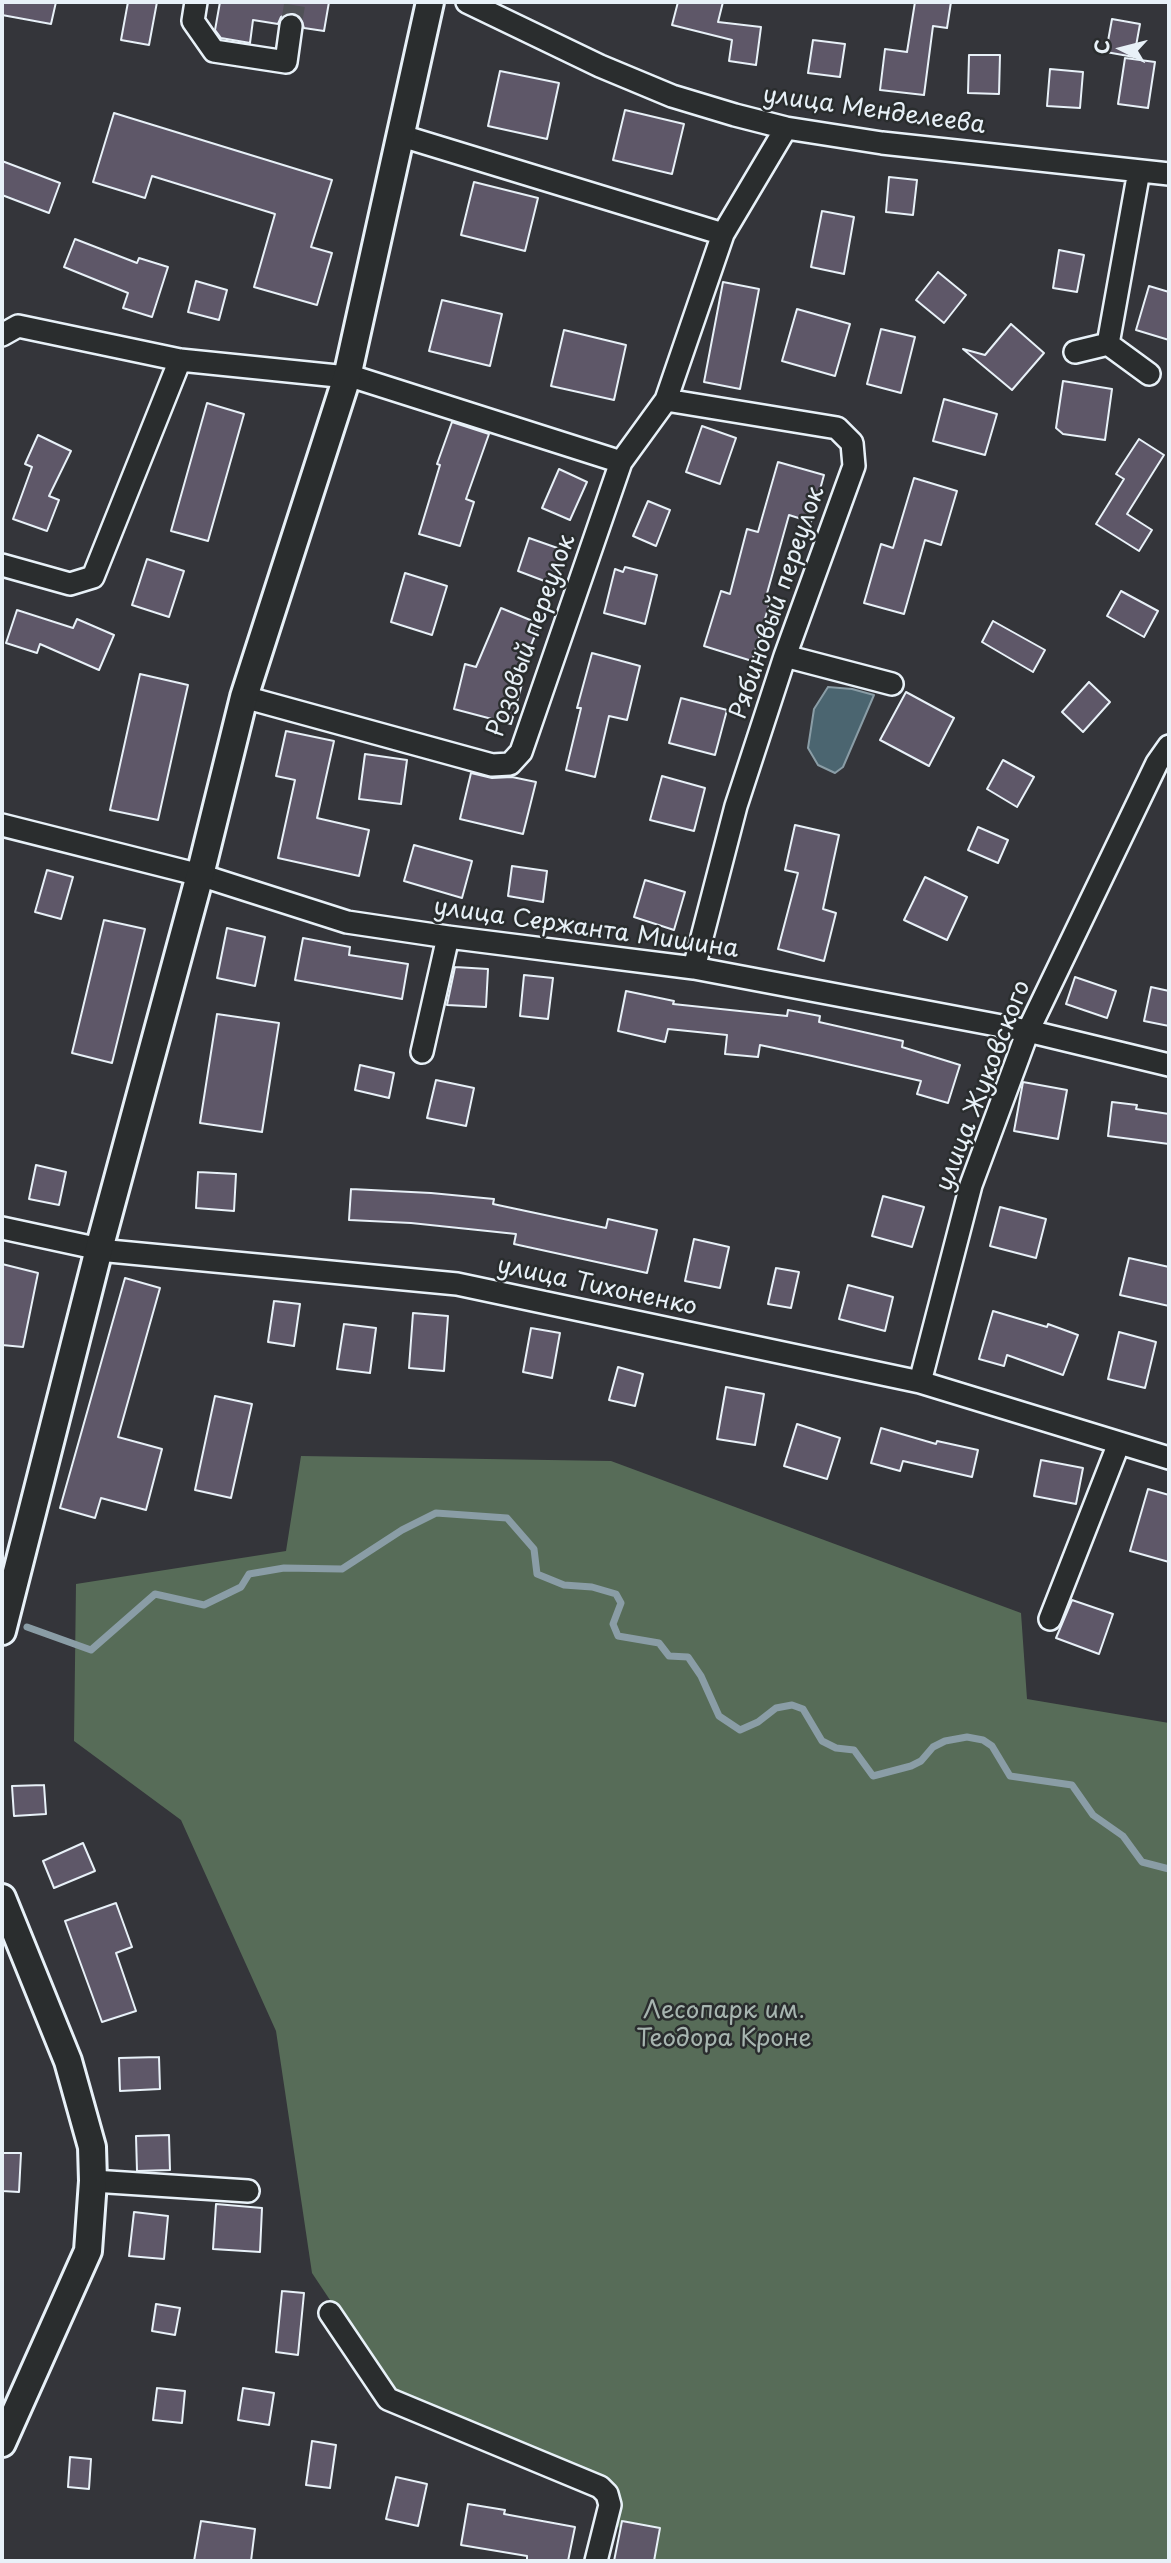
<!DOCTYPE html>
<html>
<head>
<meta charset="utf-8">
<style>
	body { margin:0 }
	#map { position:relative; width:1171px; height:2563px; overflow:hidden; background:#34353a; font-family:"Playpen Sans",sans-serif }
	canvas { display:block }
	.frame { position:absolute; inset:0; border:4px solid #e8f1f8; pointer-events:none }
	.north { position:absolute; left:1087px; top:14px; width:70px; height:70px; -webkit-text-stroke:5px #2a2d2e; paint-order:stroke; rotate:276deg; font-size:19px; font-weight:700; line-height:28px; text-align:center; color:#e8f1f8 }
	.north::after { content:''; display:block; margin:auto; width:24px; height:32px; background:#e8f1f8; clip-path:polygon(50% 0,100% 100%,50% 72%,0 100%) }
</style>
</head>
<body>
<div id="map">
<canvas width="1171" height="2563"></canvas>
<div class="frame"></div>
<div class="north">С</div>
</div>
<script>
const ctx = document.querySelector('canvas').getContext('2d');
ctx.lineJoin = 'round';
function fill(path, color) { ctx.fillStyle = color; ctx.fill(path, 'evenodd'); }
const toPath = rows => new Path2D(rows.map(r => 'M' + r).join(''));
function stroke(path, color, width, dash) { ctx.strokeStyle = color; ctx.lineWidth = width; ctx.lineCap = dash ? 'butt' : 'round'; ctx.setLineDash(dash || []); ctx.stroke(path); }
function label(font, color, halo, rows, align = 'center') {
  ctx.font = font + ' "Playpen Sans",sans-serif'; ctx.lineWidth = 5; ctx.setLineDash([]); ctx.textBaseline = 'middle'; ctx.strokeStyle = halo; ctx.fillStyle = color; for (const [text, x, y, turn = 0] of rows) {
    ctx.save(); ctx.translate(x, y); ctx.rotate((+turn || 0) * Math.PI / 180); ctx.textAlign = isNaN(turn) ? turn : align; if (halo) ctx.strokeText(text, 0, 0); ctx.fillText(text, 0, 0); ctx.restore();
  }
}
fill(toPath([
	[301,1456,611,1461,1021,1613,1027,1699,1169,1723,1169,2561,644,2561,573,2466,398,2402,312,2273,276,2031,181,1820,74,1741,76,1584,286,1551]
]), '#576c58');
const water = toPath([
	[828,687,852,689,874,695,843,767,835,773,818,765,808,748,814,709,828,687]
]);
fill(water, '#4b6570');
stroke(water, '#8a9da6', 2);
stroke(toPath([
	[27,1627,91,1650,155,1594,204,1605,241,1587,249,1574,284,1568,342,1569,402,1530,436,1513,507,1518,534,1549,537,1574,564,1585,592,1587,616,1594,621,1603,613,1624,618,1636,659,1643,669,1656,688,1657,701,1676,719,1716,740,1730,758,1722,776,1708,792,1705,803,1709,822,1741,836,1748,854,1750,873,1776,911,1766,921,1761,933,1747,945,1741,967,1737,983,1740,992,1746,1010,1776,1072,1785,1093,1815,1123,1836,1142,1862,1169,1869]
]), '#8a9da6', 7);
const building = toPath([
	[2,2,56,2,51,24,2,15,2,2],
	[128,2,157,2,149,45,121,40,128,2],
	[220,2,329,2,324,31,304,28,300,16,287,14,281,17,278,24,253,20,250,43,221,38,215,30,220,2],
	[678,2,723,2,718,22,761,27,756,65,729,61,732,40,672,25,678,2],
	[915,2,951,2,947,28,933,26,924,95,880,90,885,49,907,52,915,2],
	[1112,19,1140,24,1134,57,1106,52,1112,19],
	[813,40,845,44,840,77,808,73,813,40],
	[969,55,1000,55,999,94,968,93,969,55],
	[1125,58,1155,62,1148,108,1118,104,1125,58],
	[1050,69,1083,72,1080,108,1047,106,1050,69],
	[500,71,559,83,547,139,488,126,500,71],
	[625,110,684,124,672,174,613,160,625,110],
	[114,113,332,180,311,247,332,253,317,305,254,287,275,214,152,176,145,198,93,182,114,113],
	[2,161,60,183,49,213,2,195,2,161],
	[889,177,917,180,913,215,886,212,889,177],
	[474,182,538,198,525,251,461,235,474,182],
	[822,211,854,217,844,274,811,267,822,211],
	[75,239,137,263,139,258,168,267,152,317,123,308,128,293,64,267,75,239],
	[1059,250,1084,255,1077,292,1053,288,1059,250],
	[938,272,966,295,944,323,916,300,938,272],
	[196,281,227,290,219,320,188,312,196,281],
	[723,282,759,289,740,389,704,382,723,282],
	[1149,286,1169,292,1169,340,1136,330,1149,286],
	[442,300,502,314,490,366,429,351,442,300],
	[797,309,850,324,835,376,782,361,797,309],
	[1011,324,1044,353,1012,390,963,349,985,355,1011,324],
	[881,329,915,337,901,393,867,384,881,329],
	[564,330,626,345,614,400,551,386,564,330],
	[1063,381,1112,389,1105,440,1063,434,1056,428,1063,381],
	[944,399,997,414,985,455,933,441,944,399],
	[207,403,244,414,208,541,171,531,207,403],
	[452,422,489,434,466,499,474,502,460,546,419,534,440,465,437,464,452,422],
	[702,426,736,438,720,484,686,472,702,426],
	[38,435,71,451,49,496,59,500,47,531,13,519,32,467,25,464,38,435],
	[1139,439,1164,455,1127,514,1152,530,1139,551,1096,524,1124,479,1116,474,1139,439],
	[778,462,824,475,811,522,789,515,766,597,771,599,752,661,704,646,721,591,730,594,747,529,758,532,778,462],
	[559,469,587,482,570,520,542,508,559,469],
	[914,478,957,491,941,545,925,540,904,614,864,603,881,544,893,548,914,478],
	[648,501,670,510,656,546,633,536,648,501],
	[529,538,566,551,555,585,518,571,529,538],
	[147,559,184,571,169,617,132,605,147,559],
	[625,567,657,575,645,624,604,613,615,569,623,572,625,567],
	[405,573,447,586,432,635,391,622,405,573],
	[1121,591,1158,611,1144,637,1107,616,1121,591],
	[501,608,540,624,517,678,523,680,511,724,454,709,465,664,476,667,501,608],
	[17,610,73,628,77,619,114,635,99,670,40,644,37,653,6,643,17,610],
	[993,621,1045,650,1033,672,982,642,993,621],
	[592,653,640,666,627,720,609,716,595,777,566,770,581,708,577,708,592,653],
	[140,674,188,685,158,820,110,810,140,674],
	[1089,682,1110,702,1083,732,1062,712,1089,682],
	[906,692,954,718,929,766,880,740,906,692],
	[681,698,727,710,715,755,669,743,681,698],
	[286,731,334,741,317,818,369,830,359,876,278,858,295,780,276,776,286,731],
	[365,754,407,760,401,804,359,799,365,754],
	[1003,760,1034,777,1017,807,987,789,1003,760],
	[471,773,492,778,512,777,536,782,523,834,460,819,471,773],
	[662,776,705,788,694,831,650,820,662,776],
	[795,825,839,835,823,909,836,913,824,961,778,949,798,873,785,870,795,825],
	[978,827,1008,840,998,863,968,850,978,827],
	[414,845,472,861,462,898,404,881,414,845],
	[512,866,547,871,543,902,508,896,512,866],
	[47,870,73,877,61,919,35,912,47,870],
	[925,877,967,897,947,940,904,920,925,877],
	[645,880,685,892,674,930,634,917,645,880],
	[104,920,145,929,112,1063,72,1053,104,920],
	[227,928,265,937,255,986,217,978,227,928],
	[303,938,350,947,349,955,408,964,402,999,295,980,303,938],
	[455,967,488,969,486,1007,447,1005,455,967],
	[524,975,553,978,548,1019,520,1016,524,975],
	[1075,977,1116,991,1107,1018,1066,1004,1075,977],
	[1151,987,1169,991,1169,1026,1144,1021,1151,987],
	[626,991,674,1001,673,1004,787,1016,788,1010,820,1016,819,1022,903,1041,902,1047,960,1065,948,1103,917,1094,921,1081,812,1056,760,1045,758,1057,725,1054,727,1035,668,1029,665,1042,618,1031,626,991],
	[217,1014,279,1023,262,1132,200,1123,217,1014],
	[360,1065,394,1073,389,1098,355,1090,360,1065],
	[436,1080,474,1088,466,1126,427,1118,436,1080],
	[1023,1082,1067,1090,1058,1139,1014,1131,1023,1082],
	[1112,1102,1137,1105,1136,1109,1169,1114,1169,1144,1108,1136,1112,1102],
	[36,1165,66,1172,59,1205,29,1199,36,1165],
	[198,1172,236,1174,234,1211,196,1208,198,1172],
	[351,1189,431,1193,494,1199,493,1204,606,1228,608,1219,657,1230,647,1273,514,1244,516,1234,411,1223,349,1220,351,1189],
	[883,1196,924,1207,912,1247,872,1236,883,1196],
	[1000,1207,1046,1219,1036,1258,990,1246,1000,1207],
	[694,1239,729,1247,720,1288,685,1281,694,1239],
	[1129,1258,1169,1267,1169,1306,1120,1295,1129,1258],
	[2,1264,38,1273,23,1347,2,1345,2,1264],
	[776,1268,799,1272,791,1308,768,1304,776,1268],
	[125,1278,160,1288,118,1437,162,1449,146,1510,101,1498,95,1518,60,1508,125,1278],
	[848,1285,893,1297,885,1331,839,1319,848,1285],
	[274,1301,300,1304,294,1346,268,1342,274,1301],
	[993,1311,1047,1327,1048,1324,1078,1335,1063,1375,1007,1355,1004,1366,979,1359,993,1311],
	[413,1313,448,1316,444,1371,409,1368,413,1313],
	[344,1324,376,1328,370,1373,337,1369,344,1324],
	[531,1328,560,1333,552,1378,523,1372,531,1328],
	[1119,1332,1156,1342,1145,1388,1108,1379,1119,1332],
	[618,1367,643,1374,635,1406,609,1400,618,1367],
	[726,1387,764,1394,755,1445,717,1439,726,1387],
	[215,1396,252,1404,231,1498,195,1490,215,1396],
	[797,1424,840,1438,827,1479,784,1466,797,1424],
	[881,1428,936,1444,937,1441,978,1450,972,1477,903,1461,900,1471,871,1463,881,1428],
	[1041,1460,1083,1468,1076,1504,1034,1496,1041,1460],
	[1148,1489,1169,1495,1169,1562,1130,1551,1148,1489],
	[1072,1600,1113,1614,1099,1654,1056,1638,1072,1600],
	[44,1785,46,1814,14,1816,12,1786,44,1785],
	[83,1843,95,1871,54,1888,43,1861,83,1843],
	[116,1903,132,1947,116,1953,136,2011,102,2022,65,1921,116,1903],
	[159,2057,160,2089,120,2091,119,2058,159,2057],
	[169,2135,170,2170,137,2171,136,2136,169,2135],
	[2,2153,21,2153,19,2192,2,2191,2,2153],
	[216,2204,262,2208,260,2252,213,2249,216,2204],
	[134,2212,168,2216,164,2259,129,2256,134,2212],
	[282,2291,304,2293,298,2355,276,2352,282,2291],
	[156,2304,180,2308,175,2335,152,2331,156,2304],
	[157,2388,185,2391,182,2423,153,2420,157,2388],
	[243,2388,274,2393,269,2425,238,2420,243,2388],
	[312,2441,336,2445,330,2488,306,2485,312,2441],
	[70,2457,91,2459,89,2489,68,2487,70,2457],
	[396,2477,427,2484,418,2526,386,2519,396,2477],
	[468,2504,505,2510,504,2514,575,2527,568,2561,527,2561,527,2556,461,2545,468,2504],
	[201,2521,255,2529,251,2561,194,2561,201,2521],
	[622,2521,660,2528,654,2561,614,2561,622,2521]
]);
fill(building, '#5e5768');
stroke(building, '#e8f1f8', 2);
stroke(toPath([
	[291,26,295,2]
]), '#4f5156', 21, [21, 10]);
const minor = toPath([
	[196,2,193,21,214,51,286,62,291,26],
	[467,2,600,66,672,96,735,115,786,128,882,143,1169,174],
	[402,136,723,234],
	[2,335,18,326,180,360,357,378,621,462],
	[1108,344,1149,374],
	[1075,352,1108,344,1139,171],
	[666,400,837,428,852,443,854,466,785,656,736,806,694,968],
	[2,565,70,584,93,577,180,360],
	[785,656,892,684],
	[244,697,492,765,510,764,521,752,621,462,666,400,723,234,786,128],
	[2,825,200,875,347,922,448,937,694,968,1028,1031,1169,1065],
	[422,1052,448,937],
	[2,1228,109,1251,457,1284,920,1382,1169,1458],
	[920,1382,971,1185,1028,1031,1157,763,1169,746],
	[1050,1619,1119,1443],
	[93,2181,248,2191],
	[330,2313,388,2399,600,2487,607,2494,610,2505,596,2561]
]);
const major = toPath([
	[2,1631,99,1249,200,875,244,697,347,377,430,2],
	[2,1898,68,2061,92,2147,93,2181,88,2251,2,2443]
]);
stroke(minor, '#e8f1f8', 26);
stroke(major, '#e8f1f8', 32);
stroke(minor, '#2a2d2e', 21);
stroke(major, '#2a2d2e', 26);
label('24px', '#e8f1f8', '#2a2d2e', [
	["улица Менделеева",874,111,8],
	["Рябиновый переулок",778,603,-71],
	["Розовый переулок",532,636,-70],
	["улица Сержанта Мишина",586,929,8],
	["улица Жуковского",984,1086,-69],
	["улица Тихоненко",597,1287,12]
]);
label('24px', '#a7b5b0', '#2a2d2e', [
	["Лесопарк им.",724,2011],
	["Теодора Кроне",724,2039]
]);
</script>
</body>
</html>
